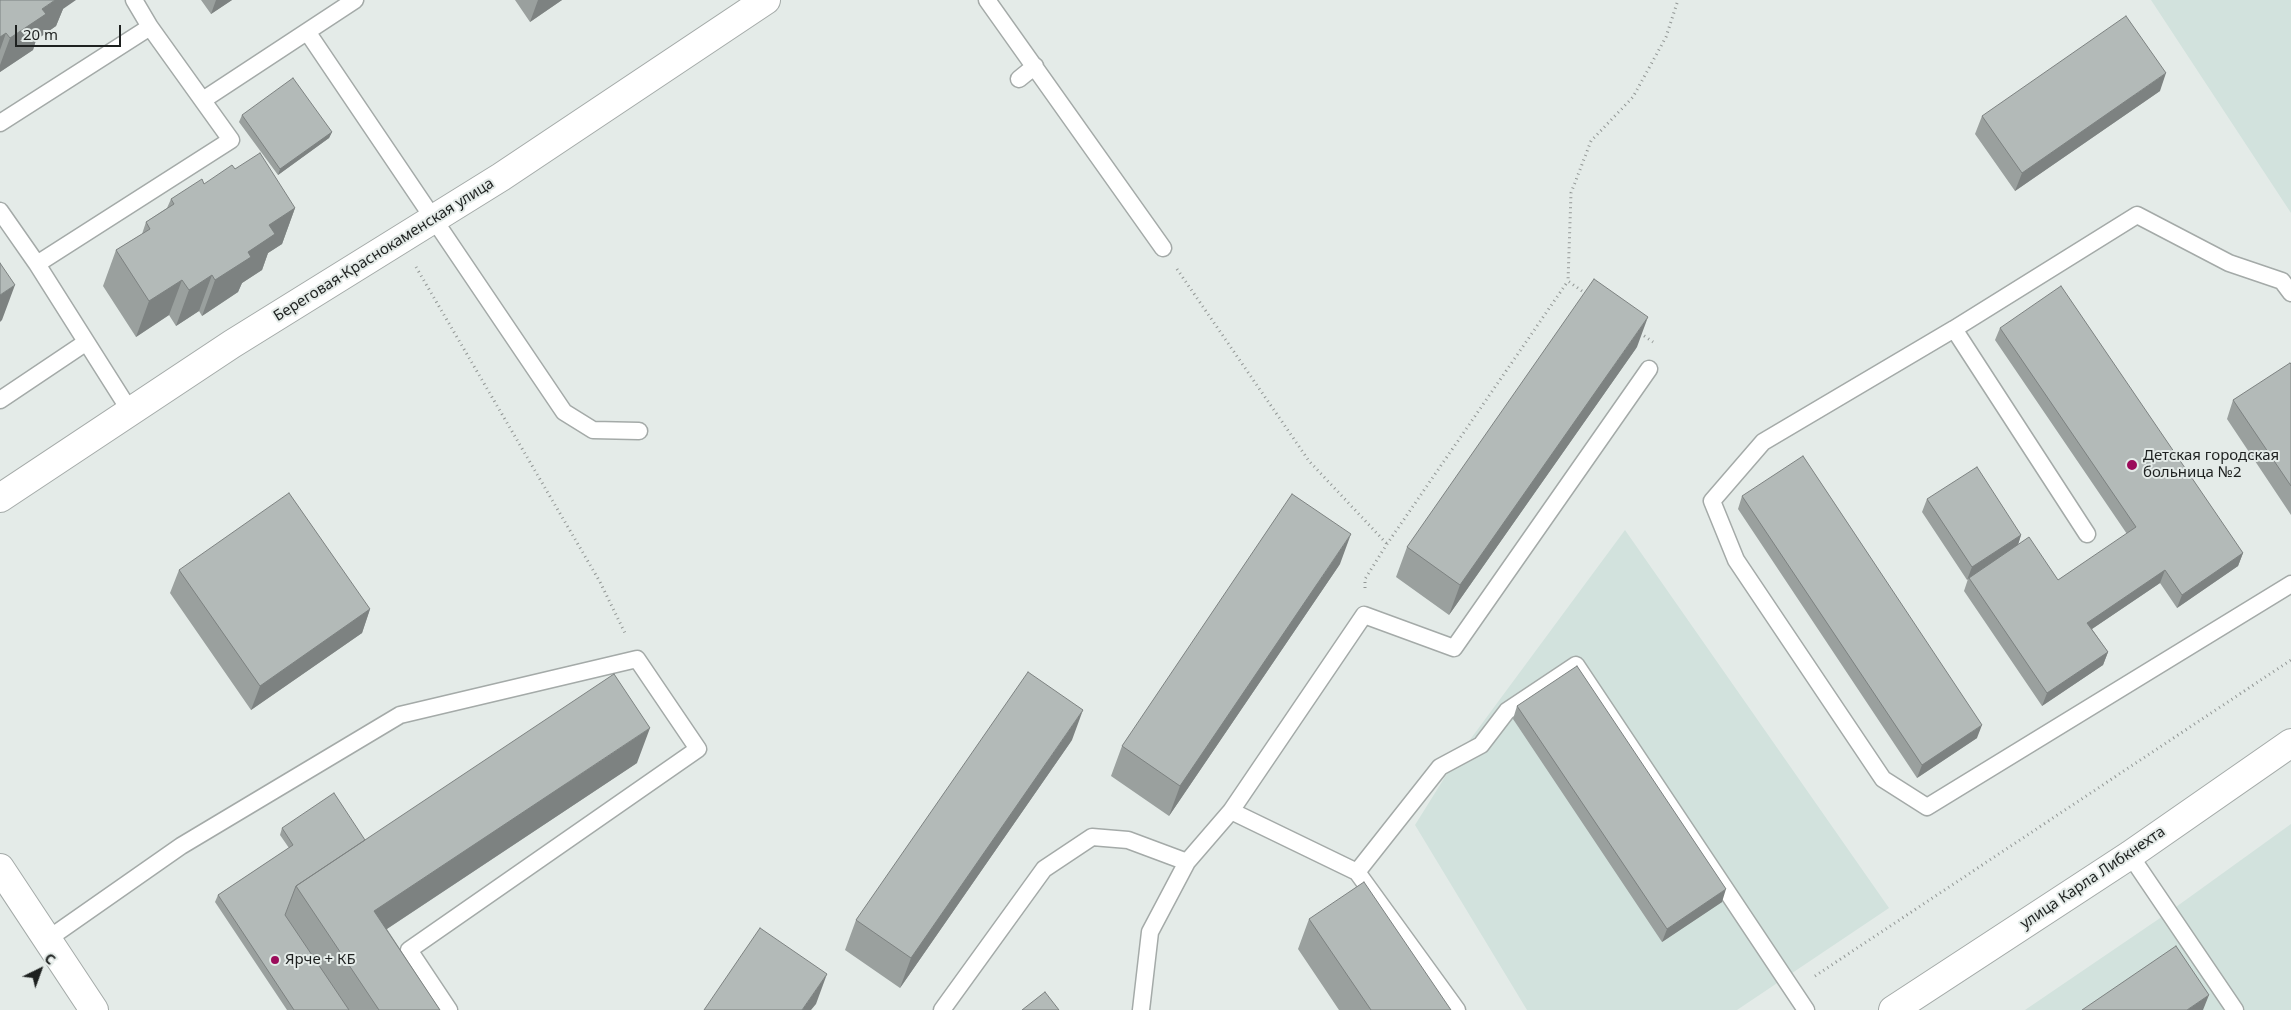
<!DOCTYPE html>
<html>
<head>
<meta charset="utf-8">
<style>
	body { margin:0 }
	#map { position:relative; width:2291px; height:1010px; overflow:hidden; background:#e4ebe8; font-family:"Noto Sans",sans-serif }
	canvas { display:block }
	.north { position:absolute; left:15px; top:945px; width:50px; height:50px; -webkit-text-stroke:4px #e4ebe8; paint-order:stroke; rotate:42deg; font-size:14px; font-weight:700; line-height:20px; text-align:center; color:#1e2120 }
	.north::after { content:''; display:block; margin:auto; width:18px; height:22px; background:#1e2120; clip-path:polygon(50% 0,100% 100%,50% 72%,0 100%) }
	.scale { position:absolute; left:15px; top:25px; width:106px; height:22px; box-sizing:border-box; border:2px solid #1e2120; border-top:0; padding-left:6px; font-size:15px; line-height:18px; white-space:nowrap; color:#1e2120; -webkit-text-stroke:4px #e4ebe8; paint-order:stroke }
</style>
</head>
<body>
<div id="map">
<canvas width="2291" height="1010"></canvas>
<div class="north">С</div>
<div class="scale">20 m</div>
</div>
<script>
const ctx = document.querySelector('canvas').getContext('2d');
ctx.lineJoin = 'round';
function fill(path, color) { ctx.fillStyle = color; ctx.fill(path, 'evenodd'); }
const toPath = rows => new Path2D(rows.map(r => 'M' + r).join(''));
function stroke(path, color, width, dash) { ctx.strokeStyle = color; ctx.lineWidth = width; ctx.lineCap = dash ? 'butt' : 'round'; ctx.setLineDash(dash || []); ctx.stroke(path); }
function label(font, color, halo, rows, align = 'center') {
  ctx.font = font + ' "Noto Sans",sans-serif'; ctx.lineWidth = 4; ctx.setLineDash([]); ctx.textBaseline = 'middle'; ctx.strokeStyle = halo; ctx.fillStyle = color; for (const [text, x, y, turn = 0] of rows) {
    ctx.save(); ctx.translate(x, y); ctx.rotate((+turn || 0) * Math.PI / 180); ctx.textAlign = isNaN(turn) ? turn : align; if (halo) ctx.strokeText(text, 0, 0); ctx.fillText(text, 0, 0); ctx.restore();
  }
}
fill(toPath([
	[2151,0,2291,0,2291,213],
	[1625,530,1889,908,1737,1010,1527,1010,1415,825,1458,756],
	[2291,824,2291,1010,2025,1010,2169,912]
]), '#d2e2dd');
const service = toPath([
	[987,0,1163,248],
	[308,33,564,412,593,430,639,431],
	[1019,79,1035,66],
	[203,100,355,0],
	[0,123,150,27],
	[0,211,37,264,130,411],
	[37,264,231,140,150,27,134,0],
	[2291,293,2282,281,2229,263,2137,215,1954,329,1763,442,1712,501,1736,560,1883,779,1927,807,2291,584],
	[1954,329,2087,534],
	[0,400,85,343],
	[1231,811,1357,872,1457,1010],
	[2130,855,2235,1010],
	[1357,872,1440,767,1481,745,1507,711,1576,665,1806,1010],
	[48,939,181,846,400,715,637,659,698,749,409,950,449,1010],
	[942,1010,1044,869,1092,837,1128,840,1187,862,1231,811,1364,615,1454,648,1649,369],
	[1141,1010,1150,932,1187,862]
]);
const minor = toPath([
	[0,498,232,344,501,177,766,0],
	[0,868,94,1010],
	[1893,1010,2130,855,2291,743]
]);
stroke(service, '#a4aaa8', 19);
stroke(minor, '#a4aaa8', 30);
stroke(toPath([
	[416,267,600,582,626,635],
	[1177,269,1309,461,1387,544],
	[1586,294,1568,281,1571,193,1591,141,1633,97,1666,37,1678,0],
	[1640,333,1653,342],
	[1365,588,1365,579,1387,544,1568,281],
	[1815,976,2291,660]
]), '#929795', 3, [1, 4]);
stroke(service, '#fff', 16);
stroke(minor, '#fff', 28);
fill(toPath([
	[0,0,63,9,56,26,36,40,33,50,0,72],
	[201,0,232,0,211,14],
	[515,0,562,0,530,22],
	[2160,91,2015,191,1975,134,1982,116],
	[242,115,332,132,329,138,278,175,239,122],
	[204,184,295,208,282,244,268,253,262,270,242,283,238,292,202,316,199,311,176,326,169,315,136,337,103,286,116,250,142,234,146,222,167,208,171,199],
	[2000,328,2243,553,2238,566,2177,608,2160,583,2092,629,2108,652,2103,665,2042,706,1964,591,1968,579,1967,580,1922,512,1927,499,2021,535,2018,544,2058,580,2127,534,1995,340],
	[1637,347,1449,615,1396,577,1407,547],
	[2291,364,2291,515,2227,419,2233,400],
	[1742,496,1977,738,1917,778,1738,509],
	[1340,564,1169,816,1111,776,1122,746],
	[179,570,370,609,362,633,251,710,170,593],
	[1517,706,1722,902,1662,942,1513,719],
	[1072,740,900,988,845,950,856,920],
	[637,763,387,929,440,1010,287,1010,215,902,218,895,289,848,280,835,282,828,365,840],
	[1309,919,1451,1010,1339,1010,1298,949]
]), '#9aa09e');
fill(toPath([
	[55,0,76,0,63,9,56,26,36,40,33,50,0,72,0,65,10,38,42,9],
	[216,0,232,0,211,14],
	[538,0,562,0,530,22],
	[6,33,0,50,0,37],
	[2166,73,2160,91,2015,191,2022,173],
	[332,132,329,138,278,175,280,169],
	[295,208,282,244,268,253,262,270,242,283,238,292,202,316,215,280,248,252,269,225],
	[212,275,199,311,176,326,189,290],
	[182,280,169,315,136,337,149,301],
	[15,285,2,320,0,322,0,295],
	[1648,317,1637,347,1449,615,1460,585],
	[1351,534,1340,564,1169,816,1180,786],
	[2021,535,2017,548,1969,578,1967,580,1972,567],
	[2243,553,2238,566,2177,608,2182,595],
	[2165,570,2160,583,2083,635,2087,623],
	[370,609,362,633,251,710,260,686],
	[2108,652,2103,665,2042,706,2047,693],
	[1083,710,1072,740,900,988,911,958],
	[1982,725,1977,738,1917,778,1922,765],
	[650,728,637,763,361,946,374,911],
	[1726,889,1722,902,1662,942,1667,929],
	[827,974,816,1004,811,1010,802,1010],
	[2209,995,2203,1010,2187,1010]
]), '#7d8281');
const building = toPath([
	[0,0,55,0,42,9,46,14,10,38,6,33,0,37,0,0],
	[2126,16,2166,73,2022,173,1982,116,2126,16],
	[293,78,332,132,280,169,242,115,293,78],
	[260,153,295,208,269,225,275,234,248,252,251,257,215,280,212,275,189,290,182,280,149,301,116,250,150,229,146,222,174,204,171,199,202,179,204,184,232,165,235,169,260,153],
	[0,263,15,285,0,295,0,263],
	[1594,279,1648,317,1460,585,1407,547,1594,279],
	[2061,286,2243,553,2182,595,2165,570,2087,623,2108,652,2047,693,1969,578,2029,537,2058,580,2136,527,2000,328,2061,286],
	[2290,363,2291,364,2291,486,2233,400,2290,363],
	[1803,456,1982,725,1922,765,1742,496,1803,456],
	[1977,467,2021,535,1972,567,1927,499,1977,467],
	[289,493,370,609,260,686,179,570,289,493],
	[1292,494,1351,534,1180,786,1122,746,1292,494],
	[1577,666,1726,889,1667,929,1517,706,1577,666],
	[1028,672,1083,710,911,958,856,920,1028,672],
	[614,674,650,728,374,911,440,1010,379,1010,296,886,614,674],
	[334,793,365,840,296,886,285,915,349,1010,294,1010,218,895,293,845,282,828,334,793],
	[1364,882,1451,1010,1371,1010,1309,919,1364,882],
	[760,928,827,974,802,1010,704,1010,760,928],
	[2176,946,2209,995,2187,1010,2082,1010,2176,946],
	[1045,992,1059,1010,1022,1010,1045,992]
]);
fill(building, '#b3bab8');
stroke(building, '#7d8281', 1);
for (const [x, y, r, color] of [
	[2132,465,6,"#9b0b5a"],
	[275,960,5,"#9b0b5a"]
]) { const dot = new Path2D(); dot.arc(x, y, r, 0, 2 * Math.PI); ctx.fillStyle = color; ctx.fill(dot); stroke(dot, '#e4ebe8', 2); }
label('15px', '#1e2120', '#e4ebe8', [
	["Береговая-Краснокаменская улица",384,250,-32],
	["улица Карла Либкнехта",2093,878,-34]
]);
label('15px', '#1e2120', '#e4ebe8', [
	["Детская городская",2143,456],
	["больница №2",2143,473],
	["Ярче + КБ",285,960]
], 'left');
</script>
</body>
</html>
